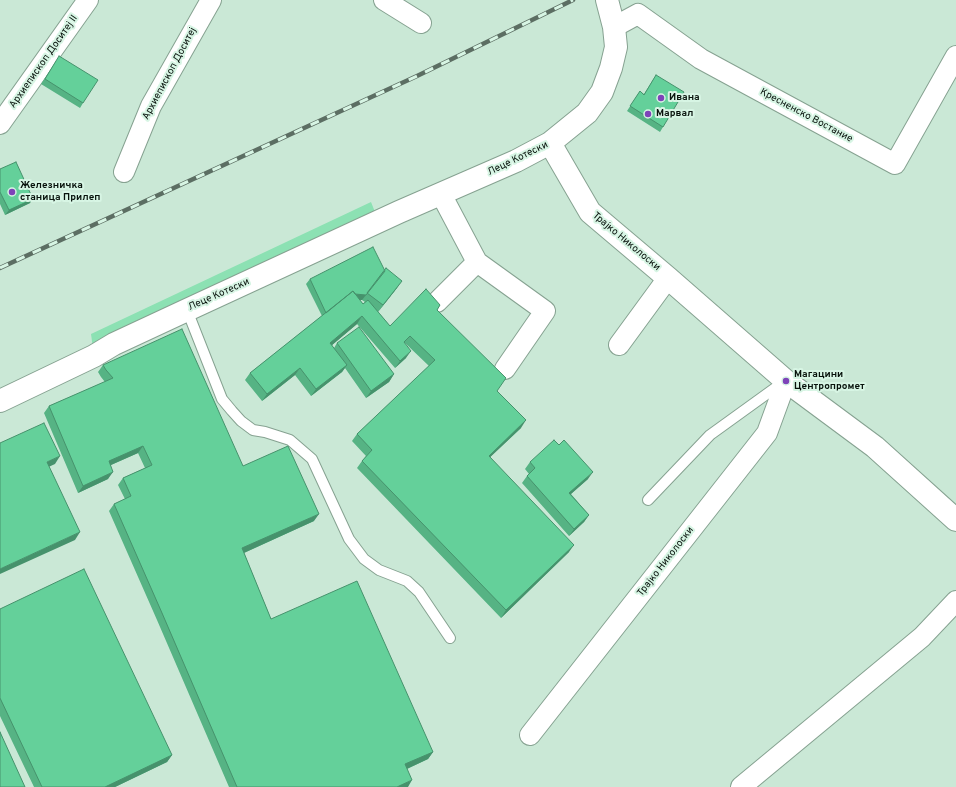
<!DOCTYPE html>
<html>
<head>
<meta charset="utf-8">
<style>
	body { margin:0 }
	canvas { display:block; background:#cae8d6 }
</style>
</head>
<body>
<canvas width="956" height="787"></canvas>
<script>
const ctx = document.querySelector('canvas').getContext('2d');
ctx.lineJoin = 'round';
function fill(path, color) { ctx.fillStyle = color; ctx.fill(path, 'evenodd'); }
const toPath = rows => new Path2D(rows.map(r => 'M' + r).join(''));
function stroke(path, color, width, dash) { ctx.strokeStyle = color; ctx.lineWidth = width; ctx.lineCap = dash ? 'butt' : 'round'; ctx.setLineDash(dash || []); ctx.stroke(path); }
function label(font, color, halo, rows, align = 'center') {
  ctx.font = font + ' Overpass,sans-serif'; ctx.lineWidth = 4; ctx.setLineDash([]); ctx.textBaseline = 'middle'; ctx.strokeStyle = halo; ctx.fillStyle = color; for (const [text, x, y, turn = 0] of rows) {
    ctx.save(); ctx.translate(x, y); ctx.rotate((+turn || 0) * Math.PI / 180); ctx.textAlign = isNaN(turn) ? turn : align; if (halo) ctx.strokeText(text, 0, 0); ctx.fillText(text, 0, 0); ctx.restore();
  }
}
fill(toPath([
	[371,202,379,222,94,356,91,334]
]), '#8ce1b3');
const service = toPath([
	[187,310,222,399,232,411,241,421,253,430,265,432,290,440,312,459,349,539,364,559,379,570,407,581,419,592,450,638],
	[648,500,710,435,782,383]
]);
const minor = toPath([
	[384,0,421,23],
	[614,27,638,14,701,59,895,164,956,56],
	[0,124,88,0],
	[124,172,151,106,211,0],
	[441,194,477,262,545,311,505,369],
	[437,302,477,262],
	[619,345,668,278],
	[530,735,767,433,786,381],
	[741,787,922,637,956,601]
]);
const secondary = toPath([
	[550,143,590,212,668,278,786,381,875,447,956,520],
	[0,401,94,356,114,344,187,310,399,212,516,161,550,143,587,113,602,92,611,68,616,47,614,27,607,0]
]);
stroke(service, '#86a291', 12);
stroke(minor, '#86a291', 22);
stroke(secondary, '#86a291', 24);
stroke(service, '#fff', 10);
stroke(minor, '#fff', 20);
stroke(secondary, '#fff', 22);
const rail = toPath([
	[0,268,417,76,573,0]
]);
stroke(rail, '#5c6e63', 4.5);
stroke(rail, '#d7f5e4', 3, [9]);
fill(toPath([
	[56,61,83,103,80,108,41,84],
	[656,75,663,127,660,132,627,111,640,91,644,94],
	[0,169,30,203,5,215,0,204],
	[385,271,397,288,378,312,390,326,440,305,437,310,497,391,521,428,490,457,569,552,501,618,357,468,362,461,366,456,352,441,357,434,429,366,405,343,406,358,395,368,357,324,332,345,334,348,337,343,394,374,389,382,366,398,345,368,342,372,311,396,295,375,262,401,245,380,250,373,322,316,306,284,310,279],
	[359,300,362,300,365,302,363,304],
	[103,365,243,466,314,521,244,553,271,619,433,752,428,759,407,769,408,787,229,787,157,620,109,511,114,504,125,499,118,485,123,478,145,468,138,453,111,465,108,479,78,493,44,413,49,406,105,382,101,377,98,372],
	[530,462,588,479,571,494,589,515,584,522,569,536,522,483,527,476,529,474,525,469],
	[0,609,172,755,167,762,115,787,34,787,0,716]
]), '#56b384');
fill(toPath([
	[33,199,30,203,5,215,9,210],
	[402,281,397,288,378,312,383,305],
	[351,294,366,295,362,300,347,299],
	[362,316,357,324,325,351,330,343],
	[411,351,406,358,395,368,400,361],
	[347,365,342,372,311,396,316,389],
	[300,368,295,375,262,401,267,394],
	[394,374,389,382,366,398,371,391],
	[526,420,521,428,484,463,489,456],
	[143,446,138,453,104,468,109,461],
	[60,456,55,464,42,470,47,462],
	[113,472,108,479,78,493,83,486],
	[593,472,588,479,564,500,569,493],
	[319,514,314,521,237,556,242,548],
	[589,515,584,522,569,536,574,529],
	[80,532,75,540,0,574,0,569],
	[574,545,569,552,501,618,506,610],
	[433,752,428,759,400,772,405,764],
	[172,755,167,762,115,787,105,787],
	[412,780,408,787,397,787]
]), '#46926c');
const building = toPath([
	[59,56,98,80,83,103,45,79,59,56],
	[656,75,684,92,663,127,630,106,640,91,644,95,656,75],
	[16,162,33,199,9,210,0,192,0,169,16,162],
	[373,247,385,271,366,295,355,294,353,291,326,313,310,279,373,247],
	[386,268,402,281,383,305,367,293,386,268],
	[426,289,440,305,437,310,506,378,497,391,526,420,489,456,574,545,506,610,362,461,372,450,357,434,435,360,410,336,404,342,411,351,400,361,362,316,330,343,347,365,316,389,300,368,267,394,250,373,353,291,363,304,368,300,390,326,426,289],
	[359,327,394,374,371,391,337,343,359,327],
	[182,329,243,466,288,446,319,514,242,548,271,619,357,581,433,752,405,764,412,780,397,787,237,787,162,613,114,504,131,496,123,478,152,465,143,446,109,461,113,472,83,486,49,406,113,378,106,370,103,365,182,329],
	[44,423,60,456,47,462,80,532,0,569,0,443,44,423],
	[554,440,559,445,564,440,593,472,569,493,589,515,574,529,527,476,535,468,530,462,554,440],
	[84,569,172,755,105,787,42,787,0,698,0,609,84,569],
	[0,732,25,787,0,787,0,732]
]);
fill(building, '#64d09a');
stroke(building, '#46926c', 1);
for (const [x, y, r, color] of [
	[661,98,4,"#7e43b9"],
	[648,114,4,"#7e43b9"],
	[12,192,4,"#7e43b9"],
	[786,381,4,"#7e43b9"]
]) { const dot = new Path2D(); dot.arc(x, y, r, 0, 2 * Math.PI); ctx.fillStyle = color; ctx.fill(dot); stroke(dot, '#d7f5e4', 1.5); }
label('10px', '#08120c', '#d7f5e4', [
	["Архиепископ Доситеј II",44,62,-55],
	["Архиепископ Доситеј",170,74,-62],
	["Кресненско Востание",806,116,28],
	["Леце Котески",518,159,-26],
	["Трајко Николоски",626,242,40],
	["Леце Котески",219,295,-24],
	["Трајко Николоски",666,562,-52]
]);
label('bold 10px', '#08120c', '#d7f5e4', [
	["Ивана",669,98],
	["Марвал",656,114],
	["Железничка",20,186],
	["станица Прилеп",20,198],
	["Магацини",794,375],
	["Центропромет",794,387]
], 'left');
</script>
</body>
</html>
